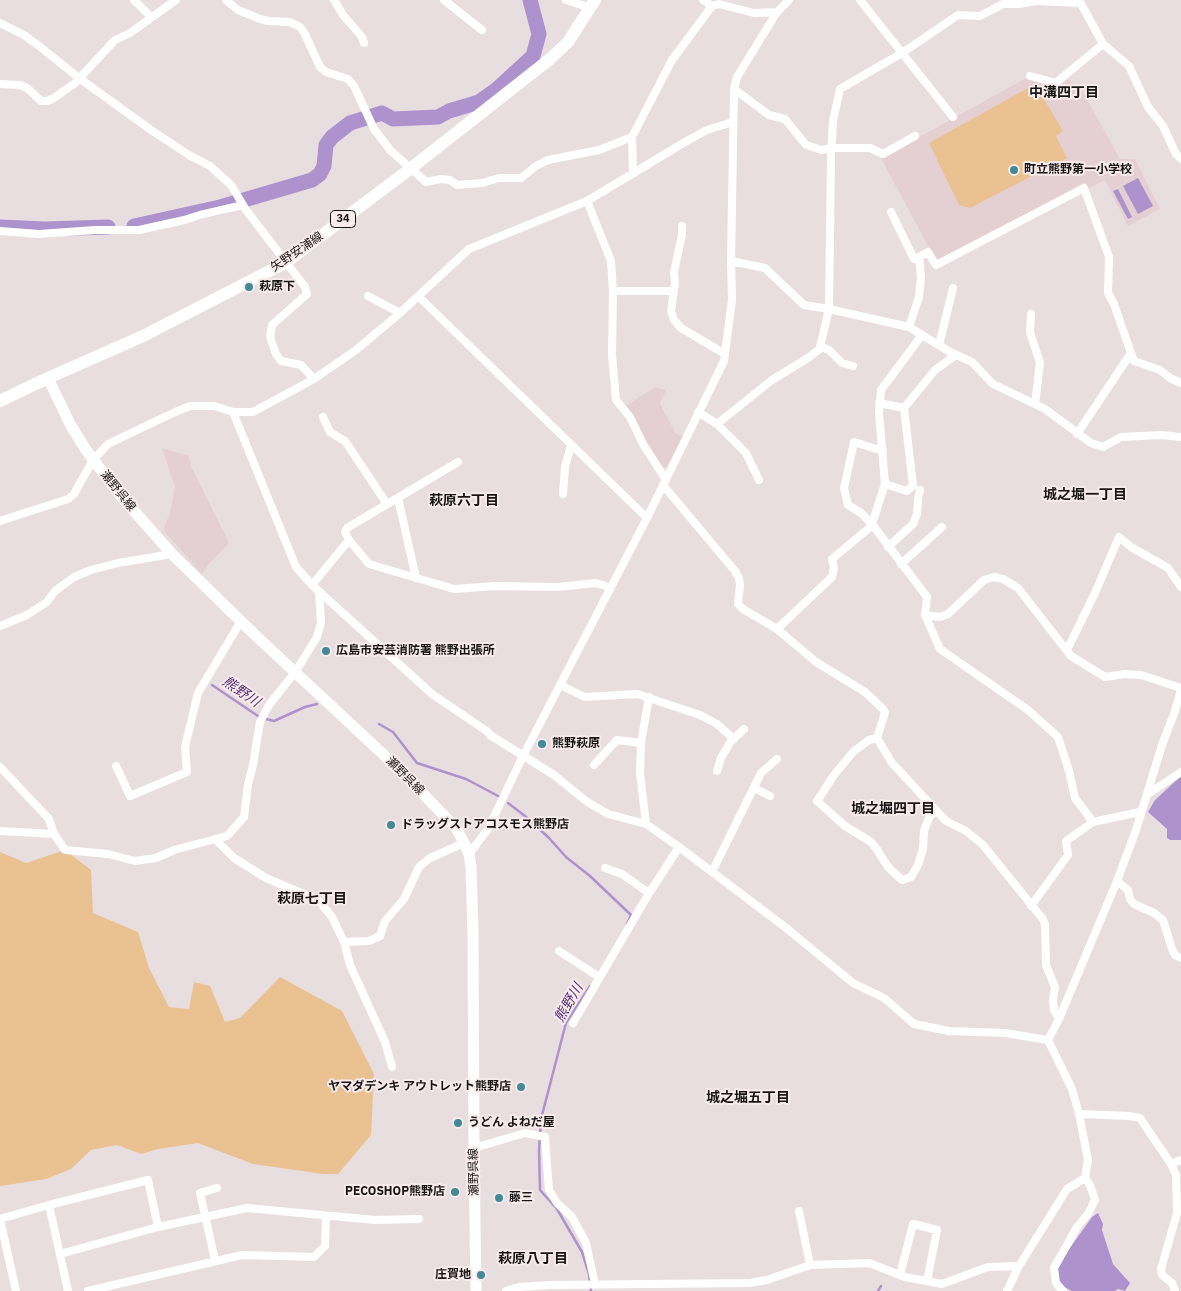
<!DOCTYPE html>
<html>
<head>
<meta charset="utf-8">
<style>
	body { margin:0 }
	canvas { display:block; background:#e9dedf }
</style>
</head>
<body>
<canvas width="1181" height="1291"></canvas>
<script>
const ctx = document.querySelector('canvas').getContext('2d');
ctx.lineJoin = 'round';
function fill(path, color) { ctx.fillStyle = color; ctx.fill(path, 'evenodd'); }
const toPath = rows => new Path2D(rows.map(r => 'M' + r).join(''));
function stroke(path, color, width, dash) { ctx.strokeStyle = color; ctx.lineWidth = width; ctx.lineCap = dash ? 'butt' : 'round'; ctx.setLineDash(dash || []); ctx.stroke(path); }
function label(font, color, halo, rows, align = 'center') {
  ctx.font = font + ' "IBM Plex Sans","Noto Sans JP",sans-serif'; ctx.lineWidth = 4; ctx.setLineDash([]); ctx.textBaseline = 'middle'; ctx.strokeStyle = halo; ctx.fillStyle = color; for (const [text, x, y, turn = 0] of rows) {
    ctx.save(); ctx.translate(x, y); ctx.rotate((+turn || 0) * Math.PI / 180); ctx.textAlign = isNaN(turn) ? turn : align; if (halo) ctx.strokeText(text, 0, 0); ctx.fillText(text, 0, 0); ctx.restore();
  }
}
fill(toPath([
	[1028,77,1045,82,1052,92,1068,79,1083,92,1120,159,1135,159,1160,209,1128,226,1105,180,1087,189,1084,183,939,261,936,261,881,158],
	[655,387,666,390,660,403,676,434,683,436,667,467,661,467,624,407],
	[162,448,189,456,191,466,229,543,208,565,202,574,164,531,165,524,170,514,175,487]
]), '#e4d0d3');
fill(toPath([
	[1035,84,1063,131,1056,136,1067,158,970,208,959,205,929,143],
	[65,850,91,870,93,913,138,932,149,968,169,1007,189,1009,194,982,210,986,225,1022,240,1018,280,977,342,1011,374,1074,371,1135,338,1174,323,1174,253,1164,198,1143,158,1149,141,1154,117,1145,91,1150,71,1169,46,1179,0,1186,0,852,26,863]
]), '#eac191');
fill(toPath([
	[1138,178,1153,206,1138,214,1123,186],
	[1118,189,1132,217,1128,219,1113,191],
	[1181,776,1181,840,1170,840,1167,838,1167,829,1148,812,1155,800],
	[1098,1213,1103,1224,1102,1230,1113,1264,1130,1283,1125,1291,1118,1289,1115,1291,1072,1291,1064,1287,1057,1279,1057,1266,1092,1217]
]), '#ae92cd');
stroke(toPath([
	[212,685,258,716],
	[266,719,274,721,305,707,317,704],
	[379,724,393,732,417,763,466,779,500,797],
	[508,803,525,816,549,838,566,857,590,876,631,915,627,924],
	[590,986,566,1023,541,1119,539,1150,540,1190,557,1209,582,1252,589,1274,591,1291],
	[878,1291,881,1286]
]), '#ae92cd', 2.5);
stroke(toPath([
	[134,226,220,207,312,180,320,174,324,166,326,145,332,137,350,123,382,113,393,119,438,117,449,111,479,102,496,90,533,56,539,34,530,0],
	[0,227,45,229,108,227]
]), '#ae92cd', 15);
stroke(toPath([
	[134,0,151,17],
	[226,0,238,10,260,19,268,21,290,22,300,27,305,34,320,67,326,72,348,79,354,86,374,129,391,151,426,182,441,179,450,180,457,185,482,183,499,178,521,178,536,166,548,160,599,150,632,137],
	[334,0,343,15,362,37,364,43],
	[444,0,482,30],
	[566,0,591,8],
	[703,0,712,6],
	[860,0,953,117],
	[1079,0,1103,44,1129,66,1148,107,1163,126,1176,154,1181,159],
	[0,23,24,35,39,46,79,78,151,130,189,155,210,166,231,185,246,210,305,287,307,294,272,325,270,337,276,354,281,361,301,365,314,379],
	[1030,76,1056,83],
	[0,84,20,85,27,88,41,101,47,101,54,98,75,83,115,40,130,33,176,0],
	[1052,86,1103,44],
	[734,89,769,115,785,119,806,145,822,150,831,148,870,148,883,154,915,136],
	[633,174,632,137,672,60,712,6,719,4,754,13,777,12],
	[587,201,611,261,613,291,612,355,616,400,630,417,643,444,666,480],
	[891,212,914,259,919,257],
	[682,226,682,235,674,272,675,283,671,311,674,320,681,328,725,354],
	[0,231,39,234,95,230,139,230,184,220,200,215,243,205],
	[731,261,765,268,804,305,829,309,909,327,950,352,972,362,993,384,1045,409,1091,443,1103,447,1121,437,1161,435,1181,437],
	[613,291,674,291],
	[368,296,400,313],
	[419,297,647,518],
	[1031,314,1030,332,1040,363,1035,404],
	[909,327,919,297,921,277,919,257,928,252,936,265,1084,188,1109,257,1108,293,1114,304,1131,353,1077,434],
	[939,345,953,288],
	[820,347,829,309,831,155,833,121,840,89,902,53,958,15,980,16,1003,4,1019,4,1036,1,1080,3],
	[1131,353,1134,361,1160,370,1170,378,1181,383],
	[879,403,904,408,935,370,956,355],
	[233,412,296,567,312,585,432,694,488,732,490,735,554,775,586,801,608,814,646,824,679,847,785,927,853,983,884,998,914,1024,949,1031,1005,1033,1048,1040],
	[698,412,717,424,746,453,759,480],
	[323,417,330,432,345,441,387,504],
	[717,424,772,380,808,358,822,347,829,350,842,363,853,366],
	[883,451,854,442,844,488,848,505,861,513,872,524,927,597,925,615,940,649,1028,710,1058,737,1069,771,1075,798,1093,822],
	[458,462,347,528,345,532,349,540,369,564,454,589,496,586,558,587,596,583,611,588],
	[885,484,907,491,913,486,904,408],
	[663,485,735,571,739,578,740,585,738,604,743,609,777,629,816,662,865,692,882,708,885,712,884,716,877,738,892,763,946,821,966,831,983,845,1042,918,1045,924,1046,965,1055,987,1053,1000,1054,1010,1059,1019],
	[563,494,565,467,571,445],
	[398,498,416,578],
	[0,521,68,499,74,494,93,460,108,444,173,413,190,406,214,406,233,412,253,412,314,379,356,350,400,313,469,249,587,201,685,142,707,130,733,122],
	[888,547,913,524,917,514,918,499,920,490],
	[901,564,942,527],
	[312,585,349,540],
	[925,615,940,617,948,614,984,580,994,577,1003,579,1018,588,1071,656,1105,677,1125,674,1141,675,1181,688],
	[0,626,27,615,47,602,55,591,74,577,91,570,118,563,172,554],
	[777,629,832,577,834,568,832,559,868,529,872,524,885,484,879,413,881,390,922,335],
	[1067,650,1095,593,1119,537,1131,547,1168,568,1181,587],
	[560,685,585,697,637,694,700,715,717,724,734,739],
	[877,738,869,740,854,751,834,775,817,801,845,826,871,842,876,848,888,867,902,880,911,877,918,865,923,849,924,831,929,818,935,810],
	[594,765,617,740,641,743],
	[116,766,130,796,187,772,185,747,198,693,241,621],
	[0,767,49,819,54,834,65,850,108,854,135,861,156,858,174,850,227,836,244,817,248,784,253,765,260,722,269,705,296,671,317,637,321,623,319,592],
	[717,771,721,758,731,741,744,729],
	[754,788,770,796],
	[1148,794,1181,772],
	[646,824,640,773,641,743,649,697],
	[0,831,54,834],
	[215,839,234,858,266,878,318,900,332,917,344,942,350,965,385,1042,392,1067],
	[469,854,488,829,523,756,647,518,724,361,732,300,731,261,734,89,737,77,777,12,789,0],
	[605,868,622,874,649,893],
	[712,872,761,773,777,759],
	[1117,881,1128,890,1130,899,1134,904,1154,913,1163,920,1172,949,1175,955,1181,958],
	[1031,906,1068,855,1066,841,1093,822,1140,812],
	[344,942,369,941,380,936,385,921,404,899,419,867,430,858,464,843],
	[559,951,599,977],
	[573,1023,648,895,679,847],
	[1079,1114,1129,1116,1140,1118,1171,1164,1176,1175,1177,1213,1161,1269,1162,1275,1172,1283,1175,1291],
	[474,1148,525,1133,545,1137,549,1190,557,1203,572,1217,586,1243,595,1284],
	[1171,1164,1181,1160],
	[49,1205,68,1291],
	[799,1211,810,1265],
	[0,1219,49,1205,148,1180,158,1227],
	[0,1219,16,1291],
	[60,1254,158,1227,247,1208,375,1220,419,1219],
	[215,1260,200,1193,217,1188],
	[900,1275,913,1224,937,1230,927,1281],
	[88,1291,242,1255,314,1257,325,1246,326,1216],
	[506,1291,519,1287,550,1285,750,1283,767,1280,810,1265,869,1263,905,1277,942,1284,988,1267,1019,1266],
	[1007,1291,1019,1266,1067,1189,1085,1178,1088,1160,1079,1114,1072,1089,1048,1040,1059,1019,1117,881,1136,830,1162,745,1175,711,1181,690],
	[1063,1291,1056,1283,1054,1268,1077,1227,1088,1214,1095,1200,1090,1185,1085,1178]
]), '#fff', 8);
stroke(toPath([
	[48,378,70,424,86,450,119,494,172,554,253,633,400,770,456,828,464,843,469,854,471,867,473,933,474,1153,476,1291]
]), '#fff', 11);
stroke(toPath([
	[0,401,48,378,143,336,285,263,410,169,550,59,568,42,595,0]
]), '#fff', 12);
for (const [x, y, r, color] of [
	[1014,170,5,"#458997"],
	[249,287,5,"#458997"],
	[326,651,5,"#458997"],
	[542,744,5,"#458997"],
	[391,825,5,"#458997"],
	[521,1087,5,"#458997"],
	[458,1123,5,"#458997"],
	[455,1192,5,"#458997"],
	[499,1198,5,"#458997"],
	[481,1275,5,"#458997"]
]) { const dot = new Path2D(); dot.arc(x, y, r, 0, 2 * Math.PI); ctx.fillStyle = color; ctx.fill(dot); stroke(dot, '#f7ebec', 2); }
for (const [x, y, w] of [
	[343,219,25]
]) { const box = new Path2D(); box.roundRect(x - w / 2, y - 8.5, w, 17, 4); ctx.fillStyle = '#f7ebec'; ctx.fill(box); stroke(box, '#191516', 1); }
label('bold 11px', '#191516', null, [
	["34",343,219]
]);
label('bold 12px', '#191516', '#f7ebec', [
	["町立熊野第一小学校",1024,170],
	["萩原下",259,287],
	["広島市安芸消防署 熊野出張所",336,651],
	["熊野萩原",552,744],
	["ドラッグストアコスモス熊野店",401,825],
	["ヤマダデンキ アウトレット熊野店",511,1087,"right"],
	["うどん よねだ屋",468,1123],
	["PECOSHOP熊野店",445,1192,"right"],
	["藤三",509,1198],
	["庄賀地",471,1275,"right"]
], 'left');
label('12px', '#191516', '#f7ebec', [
	["矢野安浦線",297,252,-34],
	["瀬野呉線",118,491,51],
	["瀬野呉線",405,776,45],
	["瀬野呉線",474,1172,-91]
]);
label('bold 14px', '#191516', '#f7ebec', [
	["中溝四丁目",1064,93],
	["城之堀一丁目",1085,495],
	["萩原六丁目",464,501],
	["城之堀四丁目",893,809],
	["萩原七丁目",312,899],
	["城之堀五丁目",748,1098],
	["萩原八丁目",533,1259]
]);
label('italic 14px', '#542f76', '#f7ebec', [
	["熊野川",241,692,34],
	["熊野川",569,1003,-60]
]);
</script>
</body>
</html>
